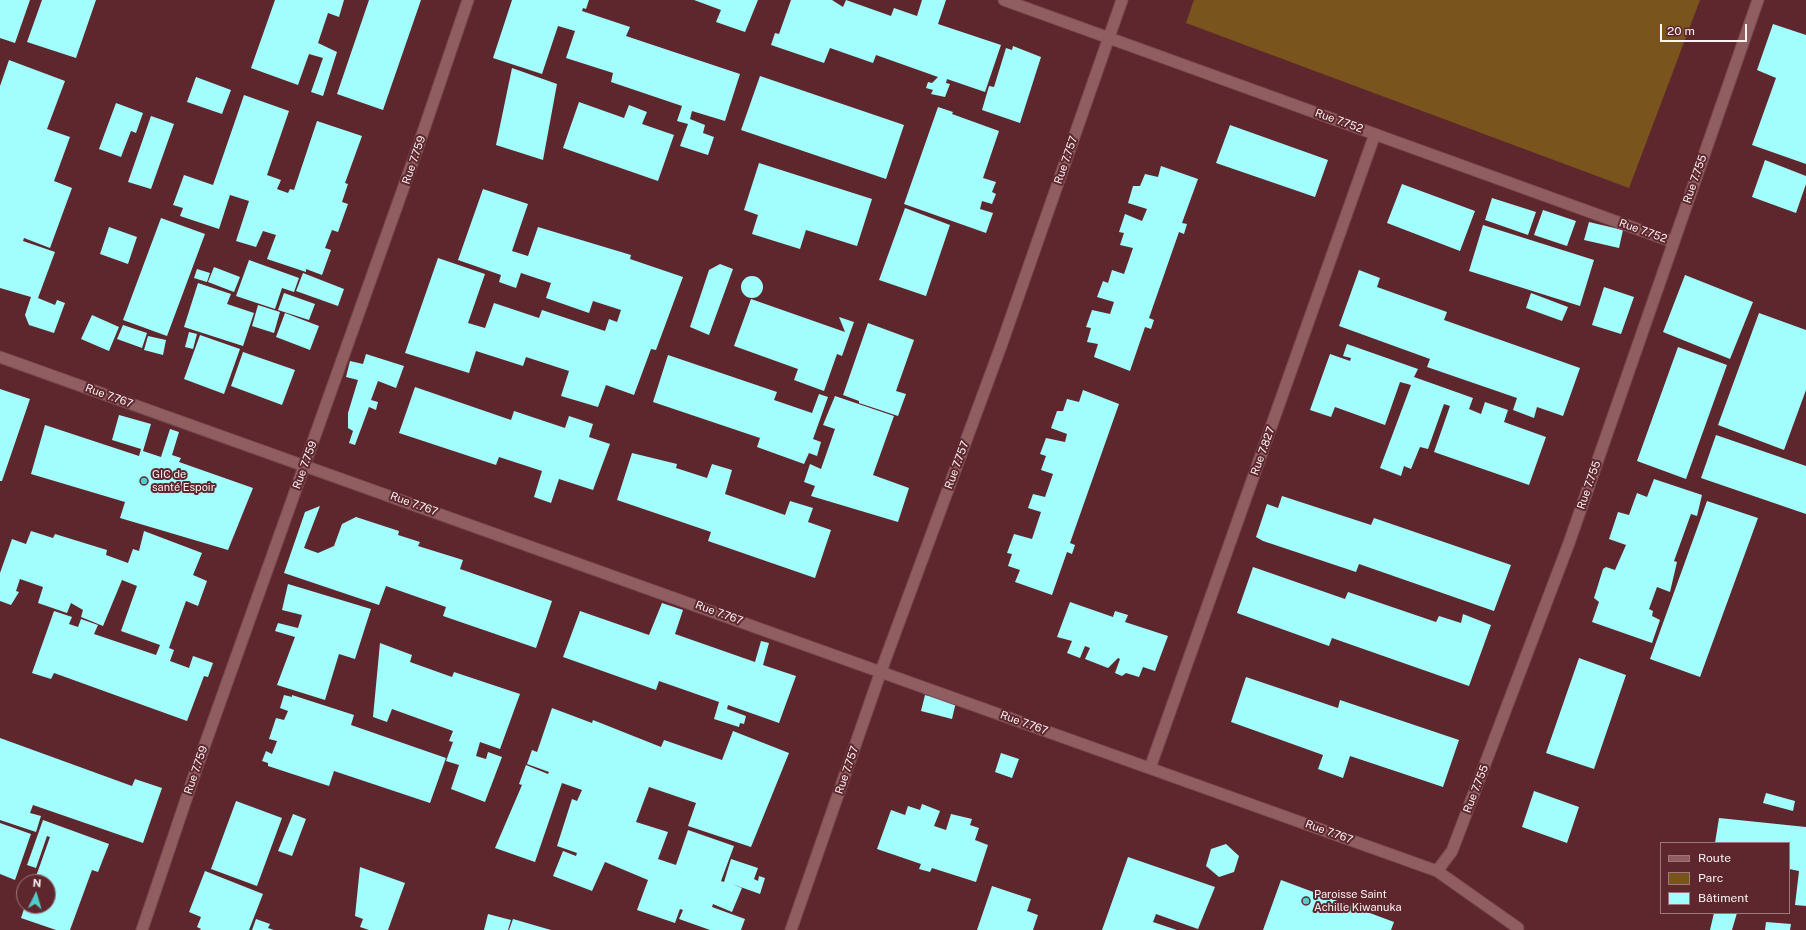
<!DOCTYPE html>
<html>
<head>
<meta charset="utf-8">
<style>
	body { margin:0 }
	#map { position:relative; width:1806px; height:930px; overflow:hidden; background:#5e272e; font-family:"Public Sans",sans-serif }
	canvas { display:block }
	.legend { position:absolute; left:1660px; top:842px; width:130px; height:72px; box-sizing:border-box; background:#5e272e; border:1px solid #9c787d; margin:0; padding:5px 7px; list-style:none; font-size:12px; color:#faf2f3 }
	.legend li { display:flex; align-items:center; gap:8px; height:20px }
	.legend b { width:20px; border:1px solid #9c787d }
	.north { position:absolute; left:16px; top:874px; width:40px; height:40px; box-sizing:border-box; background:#5e272e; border:1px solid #9c787d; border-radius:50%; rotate:5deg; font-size:11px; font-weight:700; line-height:16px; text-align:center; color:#faf2f3 }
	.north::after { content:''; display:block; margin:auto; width:14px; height:18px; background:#52cdcc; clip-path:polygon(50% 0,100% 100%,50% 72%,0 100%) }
	.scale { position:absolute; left:1660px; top:24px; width:87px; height:18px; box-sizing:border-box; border:2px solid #faf2f3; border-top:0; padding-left:5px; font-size:12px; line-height:14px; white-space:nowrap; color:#faf2f3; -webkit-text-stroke:3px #5e272e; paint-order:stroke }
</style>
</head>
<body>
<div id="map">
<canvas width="1806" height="930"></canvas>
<ul class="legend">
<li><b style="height:5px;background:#905d61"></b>Route</li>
<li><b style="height:11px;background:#79551d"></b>Parc</li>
<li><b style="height:11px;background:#a1fefd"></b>Bâtiment</li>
</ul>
<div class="north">N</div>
<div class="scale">20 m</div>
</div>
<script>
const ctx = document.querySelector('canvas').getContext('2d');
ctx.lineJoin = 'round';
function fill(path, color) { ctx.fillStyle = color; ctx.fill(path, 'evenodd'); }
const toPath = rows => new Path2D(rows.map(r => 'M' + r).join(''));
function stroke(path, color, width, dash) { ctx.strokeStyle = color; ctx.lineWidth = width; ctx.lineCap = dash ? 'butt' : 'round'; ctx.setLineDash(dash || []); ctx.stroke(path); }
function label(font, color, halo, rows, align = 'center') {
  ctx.font = font + ' "Public Sans",sans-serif'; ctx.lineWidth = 4; ctx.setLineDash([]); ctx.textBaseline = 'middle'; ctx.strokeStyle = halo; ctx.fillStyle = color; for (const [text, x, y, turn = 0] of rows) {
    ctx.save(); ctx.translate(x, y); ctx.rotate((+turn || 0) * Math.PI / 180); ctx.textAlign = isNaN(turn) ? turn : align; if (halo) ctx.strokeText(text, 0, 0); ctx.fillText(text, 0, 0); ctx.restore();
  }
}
fill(toPath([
	[1194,0,1700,0,1629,188,1186,23]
]), '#79551d');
fill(toPath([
	[0,0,30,0,15,43,0,38],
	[42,0,96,0,76,58,27,42],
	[275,0,344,0,339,17,328,13,318,43,337,52,323,96,311,92,323,58,309,54,298,85,251,68],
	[369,0,421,0,383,110,337,94],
	[512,0,589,0,586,9,583,8,582,11,630,27,626,36,740,74,725,121,692,111,690,119,705,125,703,133,714,137,708,155,680,146,688,124,677,121,682,106,611,82,613,73,566,58,575,31,558,26,542,74,493,58],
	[694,0,758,0,745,32,716,22,721,10],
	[791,0,832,0,843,7,846,0,891,16,894,8,917,16,922,0,946,0,938,24,1001,45,985,92,947,79,946,83,950,84,945,97,931,94,933,90,926,88,928,82,932,83,938,77,876,55,873,63,830,48,824,63,771,45,775,33,779,34],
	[1773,24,1806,35,1806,164,1752,145,1776,78,1757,70],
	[1013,46,1041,57,1020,123,982,110,989,86,994,87,1006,48,1012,50],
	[9,60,65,81,47,129,70,137,54,181,72,188,50,248,24,238,23,241,55,252,38,298,55,305,57,300,65,303,54,333,29,325,25,315,31,297,0,288,0,86],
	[512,68,557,84,543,160,496,145],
	[760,76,904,125,886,179,741,130],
	[196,77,231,90,222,114,187,102],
	[244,95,289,111,267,175,281,180,277,189,288,193,290,189,294,190,317,121,362,136,345,183,348,184,342,202,348,204,338,232,332,230,325,248,331,250,322,275,306,269,306,272,267,259,276,235,263,231,256,247,236,241,249,201,230,195,219,229,180,216,183,208,173,205,184,175,213,185],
	[579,102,624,118,629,105,647,112,642,124,674,135,658,181,563,148],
	[116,103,143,113,136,133,131,131,121,157,99,149],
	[938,107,953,112,952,114,999,131,983,178,996,182,992,192,996,194,992,204,982,201,980,209,993,213,986,233,904,204],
	[151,116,174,124,151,189,128,182],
	[1230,125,1328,160,1315,197,1216,163],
	[1765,160,1806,176,1806,184,1796,213,1752,197],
	[759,163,872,199,857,246,806,230,800,249,752,234,758,215,744,210],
	[1161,166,1198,179,1182,223,1187,224,1184,234,1179,232,1149,318,1154,320,1151,329,1145,327,1130,371,1094,357,1098,344,1087,342,1091,328,1086,327,1092,310,1110,314,1114,302,1097,297,1103,281,1108,283,1112,270,1124,274,1133,248,1120,245,1124,233,1119,232,1125,214,1142,221,1147,209,1128,203,1133,186,1140,186,1145,174,1158,177],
	[1402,184,1475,211,1460,251,1387,223],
	[483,189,528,204,512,251,528,256,538,227,631,255,630,259,683,277,656,350,651,349,634,395,606,385,598,407,561,396,569,371,526,357,523,366,476,351,469,373,405,353,438,258,485,274,468,323,485,328,494,303,539,318,542,310,605,331,609,319,617,322,621,310,593,301,589,313,546,298,551,283,521,273,516,288,499,282,501,275,458,260],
	[1492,198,1536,212,1528,235,1485,220],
	[905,208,950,225,926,296,879,280],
	[1543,210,1576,221,1567,246,1534,235],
	[161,218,205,234,167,336,123,320],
	[1589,222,1623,230,1619,248,1584,240],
	[1483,225,1594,260,1580,306,1469,271],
	[109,227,137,237,128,264,100,254],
	[249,260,299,278,294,292,282,288,275,309,236,296],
	[720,264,733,269,709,335,690,327,709,270],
	[214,267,240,277,234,292,208,282],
	[197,269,210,273,207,282,194,278],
	[1359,270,1380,278,1377,287,1447,312,1444,320,1580,368,1563,416,1537,407,1534,418,1513,410,1517,398,1427,367,1430,359,1339,326],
	[303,273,344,289,338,306,296,291],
	[1685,275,1753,302,1730,359,1663,332],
	'741 287a11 11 0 1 1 22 0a11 11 0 1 1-22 0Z',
	[198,283,231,294,227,304,254,313,243,346,184,327],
	[1604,287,1634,297,1621,334,1592,325],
	[284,293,315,304,309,320,278,310],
	[1531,293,1568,307,1562,321,1526,308],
	[751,299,845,332,839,317,854,322,842,356,837,354,824,391,794,380,798,369,734,346],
	[258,305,280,312,274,333,252,326],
	[285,313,319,326,310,350,276,337],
	[1759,313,1806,330,1806,390,1784,450,1718,425],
	[92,315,119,327,109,351,81,339],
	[868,323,914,340,896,391,906,394,898,416,859,403,859,401,843,395],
	[123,325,147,333,142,348,117,339],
	[189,332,197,334,193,349,185,347],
	[200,335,240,349,224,394,184,379],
	[148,336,166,340,163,355,144,350],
	[1347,344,1418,369,1414,377,1473,398,1469,409,1481,414,1485,402,1508,410,1504,422,1546,437,1529,485,1434,452,1450,406,1444,404,1428,449,1420,447,1411,469,1404,466,1401,476,1380,468,1411,385,1400,382,1385,425,1335,407,1331,417,1310,410,1330,354,1350,361,1351,358,1343,356],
	[1678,347,1727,365,1686,479,1637,461],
	[243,352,295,370,282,405,231,386],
	[366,354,404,366,396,388,378,381,371,400,378,402,376,410,369,407,355,445,349,443,353,431,348,428,348,413,358,380,346,377,350,361,363,364],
	[668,355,777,392,774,400,812,413,819,394,828,397,813,439,821,442,817,456,809,453,804,464,757,447,760,438,653,402],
	[415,387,511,420,514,411,565,428,569,416,593,424,589,437,610,444,593,490,559,479,551,503,534,497,542,471,499,457,496,465,399,433],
	[0,389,30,399,2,481,0,481],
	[1083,390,1119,404,1070,543,1075,545,1072,554,1067,552,1052,595,1015,582,1020,570,1008,566,1012,554,1007,553,1014,534,1032,539,1041,512,1028,508,1033,494,1045,497,1053,474,1041,470,1046,456,1040,454,1046,438,1065,442,1067,434,1051,428,1057,411,1063,411,1067,399,1079,402],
	[835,396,894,416,873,475,909,488,898,522,811,496,815,486,804,482,810,464,821,469,835,429,823,425],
	[119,415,151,424,143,451,161,457,170,429,179,432,172,455,181,458,179,462,253,488,228,550,120,518,125,502,31,474,45,425,139,456,141,449,112,440],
	[1716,435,1806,466,1806,514,1701,478],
	[632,453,677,464,676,468,707,478,712,464,732,470,725,494,785,515,790,501,813,508,808,522,831,530,815,578,708,541,711,532,617,500],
	[1654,479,1702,495,1697,516,1691,514,1674,561,1677,562,1670,592,1657,587,1649,609,1653,611,1652,616,1660,620,1652,643,1592,622,1599,602,1594,598,1603,569,1606,567,1615,570,1626,545,1609,539,1618,512,1629,515,1637,493,1647,497],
	[1282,496,1371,525,1374,518,1511,565,1494,611,1359,564,1356,572,1263,541,1256,537,1267,504,1278,508],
	[1707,501,1758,518,1700,677,1650,659],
	[320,506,304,548,318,553,334,546,342,524,356,517,399,531,398,535,420,542,418,546,463,560,460,569,552,601,536,648,443,616,446,607,386,586,379,605,284,573,305,512],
	[31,531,53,538,55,534,107,550,106,555,128,563,133,549,139,551,144,531,202,553,193,575,207,581,198,606,186,601,169,648,174,650,170,661,189,668,193,656,213,663,208,677,204,676,187,721,54,673,51,679,32,673,54,611,72,617,69,624,78,627,81,619,98,625,94,634,156,655,160,645,121,631,137,586,122,580,103,626,81,617,83,610,71,603,67,613,38,603,43,587,20,579,16,591,19,592,11,605,0,601,0,573,12,539,26,544],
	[1253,567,1345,599,1348,592,1436,622,1439,616,1461,623,1463,614,1491,625,1469,686,1332,638,1329,646,1237,613],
	[288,584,371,609,355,659,339,654,325,700,277,685,295,637,275,631,278,623,298,628,302,615,282,610],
	[1070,602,1113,617,1115,611,1128,615,1125,622,1168,636,1155,671,1143,667,1139,677,1126,673,1122,676,1115,673,1120,659,1118,658,1108,668,1085,659,1090,648,1085,646,1080,658,1067,653,1072,641,1057,637],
	[662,603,683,610,675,634,755,662,761,641,769,643,763,665,796,676,779,723,728,705,727,709,746,716,744,724,740,723,739,727,714,719,719,702,659,681,656,690,563,657,580,611,649,635],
	[380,643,412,655,410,662,452,677,454,672,520,694,500,749,480,742,476,756,486,759,488,752,502,757,485,802,451,789,459,765,446,761,453,742,449,741,453,731,392,709,387,722,373,717],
	[1579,658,1626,675,1594,769,1546,753],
	[1246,677,1338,708,1340,700,1459,740,1443,787,1350,756,1343,778,1318,769,1323,755,1231,722],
	[284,695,292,697,292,695,354,715,351,725,446,758,430,803,334,771,329,786,268,766,268,763,262,761,266,751,272,754,277,741,269,739,276,718,284,720,288,711,280,708],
	[925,695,956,702,952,719,921,711],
	[552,708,592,723,593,720,661,747,664,740,722,760,733,731,789,753,751,847,688,826,696,803,649,787,636,822,668,832,658,859,676,865,688,830,734,846,721,881,724,882,731,859,758,868,754,879,758,881,759,876,765,878,760,894,732,884,742,888,732,912,713,904,712,907,745,919,741,930,710,930,679,919,683,910,680,909,675,923,637,910,648,880,605,862,592,891,553,876,563,851,576,856,577,853,557,846,572,799,577,801,582,790,562,783,535,862,495,848,522,785,519,784,526,765,548,774,549,772,527,764,532,750,537,752],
	[0,738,132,786,135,779,162,788,143,843,33,805,30,813,41,816,36,832,0,820],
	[1001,753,1019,759,1012,778,995,772],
	[1534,791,1579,807,1567,843,1522,827],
	[1766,793,1795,801,1793,811,1763,803],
	[236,801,282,818,257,886,211,869],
	[922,804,940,811,934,826,946,830,951,814,972,819,970,825,979,828,975,840,988,845,976,882,932,868,930,872,919,869,921,864,877,849,891,810,905,815,908,806,920,810],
	[293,814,306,819,292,856,278,851],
	[1719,818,1806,827,1806,906,1795,905,1799,871,1789,869,1789,843,1715,843],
	[43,820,109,844,98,872,92,870,70,930,56,930,21,918,25,906,48,906,48,882,34,882,50,837,47,836,36,868,27,865],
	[0,823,31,834,15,880,0,874],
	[1226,844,1239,856,1234,872,1219,877,1206,866,1211,849],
	[1128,857,1215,887,1198,929,1156,914,1153,922,1177,930,1102,930],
	[360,867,405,883,388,930,369,930,360,927,363,919,355,916],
	[205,871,263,894,249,930,200,930,201,929,197,927,201,917,189,912],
	[1281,880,1394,922,1391,930,1263,930],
	[992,886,1031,899,1027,911,1038,915,1033,930,977,930],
	[1714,913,1737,913,1732,930,1710,930],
	[488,914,511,920,508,930,484,930],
	[256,919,270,924,268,928,274,930,252,930],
	[513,919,551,930,509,930],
	[1766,922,1791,924,1790,930,1765,930]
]), '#a1fefd');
const minor = toPath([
	[1004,0,1673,242],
	[0,357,1437,871,1518,928],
	[1150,768,1375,134],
	[1437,871,1452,851,1569,543,1758,0],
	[142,930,198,764,419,144,468,0],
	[791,930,881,671,1001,346,1122,0]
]);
stroke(minor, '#77474e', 13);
stroke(minor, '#905d61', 11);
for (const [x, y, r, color] of [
	[144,481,4,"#52cdcc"],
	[1306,901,4,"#52cdcc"]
]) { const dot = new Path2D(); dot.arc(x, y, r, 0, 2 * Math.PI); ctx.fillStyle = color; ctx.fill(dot); stroke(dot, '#5e272e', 1.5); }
label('11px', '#faf2f3', '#5e272e', [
	["Rue 7.752",1339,121,20],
	["Rue 7.759",414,160,-71],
	["Rue 7.757",1066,160,-71],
	["Rue 7.755",1695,179,-71],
	["Rue 7.752",1643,231,20],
	["Rue 7.767",109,396,20],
	["Rue 7.827",1263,451,-70],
	["Rue 7.759",305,465,-70],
	["Rue 7.757",957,465,-70],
	["Rue 7.755",1589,485,-71],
	["Rue 7.767",414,504,20],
	["Rue 7.767",719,613,20],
	["Rue 7.767",1024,723,20],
	["Rue 7.759",196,770,-71],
	["Rue 7.757",847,770,-71],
	["Rue 7.755",1476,789,-69],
	["Rue 7.767",1329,832,20]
]);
label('11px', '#faf2f3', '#5e272e', [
	["GIC de",152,475],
	["santé Espoir",152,488],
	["Paroisse Saint",1314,895],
	["Achille Kiwanuka",1314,908]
], 'left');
</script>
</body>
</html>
